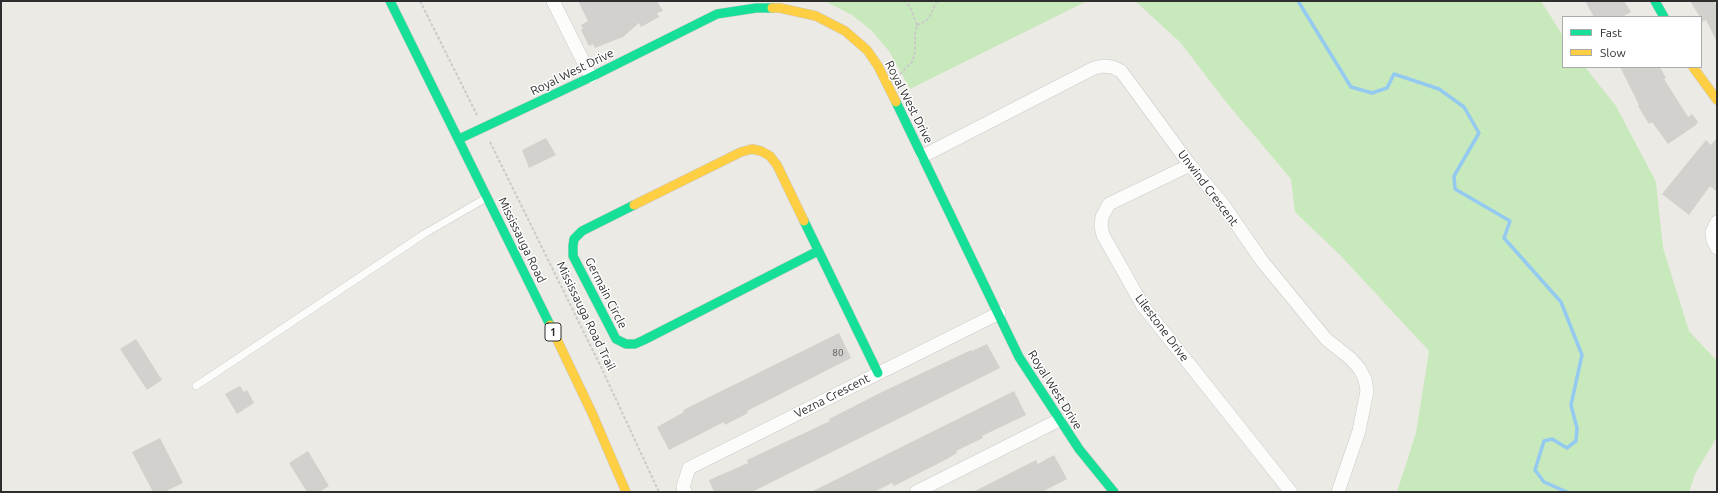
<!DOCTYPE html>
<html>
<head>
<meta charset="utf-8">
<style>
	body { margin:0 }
	#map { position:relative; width:1718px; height:493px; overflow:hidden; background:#eceae4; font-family:Ubuntu,sans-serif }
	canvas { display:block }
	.frame { position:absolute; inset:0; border:2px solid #2e2e2e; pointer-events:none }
	.legend { position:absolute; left:1562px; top:16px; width:140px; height:52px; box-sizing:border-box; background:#fff; border:1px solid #ababab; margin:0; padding:5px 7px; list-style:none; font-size:12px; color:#2e2e2e }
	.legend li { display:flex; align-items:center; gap:8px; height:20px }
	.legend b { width:20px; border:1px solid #ababab }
</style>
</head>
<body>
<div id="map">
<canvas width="1718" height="493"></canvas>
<div class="frame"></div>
<ul class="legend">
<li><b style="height:5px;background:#16e098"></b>Fast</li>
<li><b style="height:5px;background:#ffcf43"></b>Slow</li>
</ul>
</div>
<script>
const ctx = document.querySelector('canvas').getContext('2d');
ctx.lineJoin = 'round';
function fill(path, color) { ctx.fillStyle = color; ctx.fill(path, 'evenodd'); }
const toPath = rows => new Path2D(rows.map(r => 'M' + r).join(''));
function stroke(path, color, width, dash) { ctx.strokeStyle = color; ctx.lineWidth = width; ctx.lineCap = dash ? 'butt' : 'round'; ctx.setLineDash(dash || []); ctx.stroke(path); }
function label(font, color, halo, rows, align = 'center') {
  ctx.font = font + ' Ubuntu,sans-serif'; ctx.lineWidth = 3; ctx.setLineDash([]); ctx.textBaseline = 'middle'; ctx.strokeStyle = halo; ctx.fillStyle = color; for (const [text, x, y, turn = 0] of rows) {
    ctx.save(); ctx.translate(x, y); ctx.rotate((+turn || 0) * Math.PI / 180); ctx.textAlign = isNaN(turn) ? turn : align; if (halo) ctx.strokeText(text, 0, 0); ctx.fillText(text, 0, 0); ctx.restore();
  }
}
fill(toPath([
	[825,1,1087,1,910,89,889,51,871,30,852,15],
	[1135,1,1541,1,1563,36,1563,67,1585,67,1616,106,1656,182,1663,248,1689,331,1717,361,1717,437,1695,474,1689,492,1397,492,1416,433,1429,351,1341,256,1295,212,1291,179,1226,102,1180,42]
]), '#c7e9bc');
stroke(toPath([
	[1298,1,1351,87,1372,93,1387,88,1394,74,1439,89,1464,107,1479,133,1454,176,1455,189,1510,221,1504,238,1561,302,1582,355,1571,405,1577,428,1576,441,1567,448,1552,439,1544,441,1535,470,1544,482,1567,492]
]), '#95caf0', 3.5);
fill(toPath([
	[578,1,657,1,663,11,657,13,659,17,641,27,639,23,623,37,595,48,593,44,589,46,581,30,583,28,581,25,588,21],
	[1585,1,1624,1,1631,12,1622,17,1594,17],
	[1690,1,1714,1,1717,7,1717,42,1706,20,1703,22],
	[1620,67,1660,67,1666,78,1664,79,1688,117,1692,114,1698,122,1696,125,1668,144,1652,122,1649,124,1638,106,1639,105],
	[546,138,556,155,529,168,522,150],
	[1717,138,1717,192,1710,186,1689,215,1662,194,1706,140,1711,145],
	[839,333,851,358,747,411,748,413,725,425,724,422,669,450,657,427,684,412,683,410],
	[136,339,162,380,147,390,120,349],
	[987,344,1000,368,752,492,714,492,709,480,748,463,747,460,830,421,829,419,882,392,971,350,972,351],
	[240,386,244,392,247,390,254,403,237,414,225,394],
	[1014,391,1026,415,982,436,983,438,956,451,957,453,947,459,894,486,892,483,874,492,811,492],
	[160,438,183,483,164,492,153,492,132,452],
	[308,451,329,486,319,492,307,492,289,463],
	[1054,455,1067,479,1042,492,973,492,1036,460,1038,464]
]), '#d2d1cd');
const lane = toPath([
	[196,386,424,234,486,198]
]);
const street = toPath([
	[553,1,591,77],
	[923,156,1094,68,1103,66,1112,67,1121,71,1190,165,1222,203,1262,261,1326,339,1351,359,1359,368,1365,379,1367,391,1359,431,1338,492],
	[1190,165,1109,204,1102,217,1101,226,1103,235,1143,306,1291,492],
	[1717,222,1712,232,1713,240,1717,248],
	[685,492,683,487,689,468,999,313],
	[916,492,1059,420]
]);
const fast = toPath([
	[390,1,550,325],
	[1655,1,1664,17],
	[896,102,1019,357,1079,449,1114,492],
	[459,139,591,77,717,14,756,8,772,8],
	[634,205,582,231,574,239,573,246,573,256,616,339,626,344,635,344,644,340,818,251],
	[804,221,878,373]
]);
const slow = toPath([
	[772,8,780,8,816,16,845,31,867,50,878,66,896,102],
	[1693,67,1717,100],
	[634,205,741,152,752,149,761,151,770,156,777,165,804,221],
	[550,325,592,413,626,492]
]);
stroke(lane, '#cac9c9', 8);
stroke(street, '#cac9c9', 14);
stroke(fast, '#cac9c9', 10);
stroke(slow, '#cac9c9', 10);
stroke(toPath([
	[420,1,477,115],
	[917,25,926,21,930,16,937,1],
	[900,74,912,62,915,52,915,34,917,25,911,9,906,1],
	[490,142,601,367,659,492]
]), '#cacac9', 2, [3, 2]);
stroke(lane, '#fcfcfb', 7);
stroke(street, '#fcfcfb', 13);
stroke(fast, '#16e098', 9);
stroke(slow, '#ffcf43', 9);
label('10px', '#595858', null, [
	["80",838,353]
]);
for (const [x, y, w] of [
	[553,332,16]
]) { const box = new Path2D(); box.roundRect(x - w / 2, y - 9, w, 18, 3); ctx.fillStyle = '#fff'; ctx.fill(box); stroke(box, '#2e2e2e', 1); }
label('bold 11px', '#2e2e2e', null, [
	["1",553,332]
]);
label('12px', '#2e2e2e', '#fff', [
	["Royal West Drive",572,72,-26],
	["Royal West Drive",909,102,63],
	["Unwind Crescent",1208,188,53],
	["Mississauga Road",522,240,64],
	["Germain Circle",606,293,63],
	["Mississauga Road Trail",586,316,64],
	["Lilestone Drive",1162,328,53],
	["Royal West Drive",1055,390,58],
	["Vezna Crescent",832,396,-27]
]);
</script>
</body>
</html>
